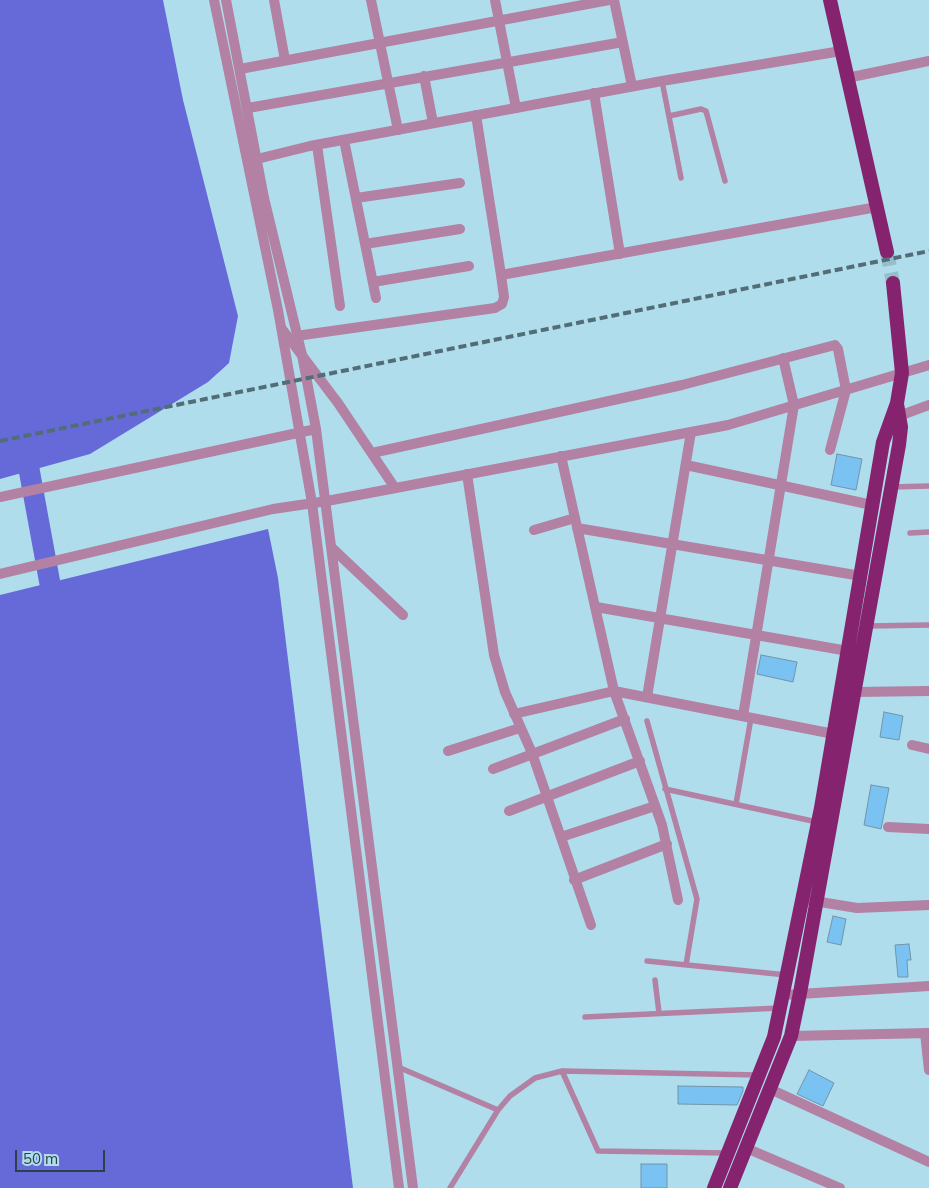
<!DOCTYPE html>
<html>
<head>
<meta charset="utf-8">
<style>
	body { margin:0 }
	#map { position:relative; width:929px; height:1188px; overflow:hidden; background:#afddec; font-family:Mulish,sans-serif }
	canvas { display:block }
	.scale { position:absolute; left:15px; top:1150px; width:90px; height:22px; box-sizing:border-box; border:2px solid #2d4045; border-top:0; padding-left:6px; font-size:15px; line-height:18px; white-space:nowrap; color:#2d4045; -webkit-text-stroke:4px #afddec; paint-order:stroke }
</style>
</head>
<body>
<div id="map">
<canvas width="929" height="1188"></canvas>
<div class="scale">50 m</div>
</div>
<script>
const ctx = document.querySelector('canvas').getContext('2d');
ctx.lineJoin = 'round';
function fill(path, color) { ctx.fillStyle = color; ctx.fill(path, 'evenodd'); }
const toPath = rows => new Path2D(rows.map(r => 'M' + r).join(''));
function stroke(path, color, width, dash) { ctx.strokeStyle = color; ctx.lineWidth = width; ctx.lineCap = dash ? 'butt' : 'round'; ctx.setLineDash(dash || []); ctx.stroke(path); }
fill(toPath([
	[0,0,163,0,183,100,238,316,229,363,208,382,90,454,0,479],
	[268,529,278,578,353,1188,0,1188,0,595]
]), '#666ad9');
stroke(toPath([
	[24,442,55,611]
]), '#666ad9', 21);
const building = toPath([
	[837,454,862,459,856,490,831,485,837,454],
	[761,655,797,662,793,682,757,674,761,655],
	[884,712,903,716,899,740,880,737,884,712],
	[871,785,889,788,881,829,864,825,871,785],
	[833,916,846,919,841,945,827,942,833,916],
	[909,944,911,960,907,960,908,977,898,977,895,945,909,944],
	[809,1070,834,1083,823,1106,797,1094,809,1070],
	[678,1086,743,1087,743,1091,737,1105,678,1104,678,1086],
	[641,1164,667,1164,667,1188,641,1188,641,1164]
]);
fill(building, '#79c2f2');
stroke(building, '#7294ab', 1);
stroke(toPath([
	[887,252,893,283]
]), '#95becb', 14, [14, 7]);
stroke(toPath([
	[662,81,681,178],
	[669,116,701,109,706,111,725,181],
	[892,487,929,486],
	[910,533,929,532],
	[867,626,929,625],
	[647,721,697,899,686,965],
	[665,789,817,822],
	[736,804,751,718],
	[647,961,787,975],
	[655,980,659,1013],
	[585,1017,780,1008],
	[398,1067,498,1110],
	[562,1071,598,1151,727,1153],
	[450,1188,498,1110,510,1096,535,1078,562,1071,758,1075]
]), '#b281a3', 5.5);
stroke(toPath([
	[274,0,285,60],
	[371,0,398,130],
	[495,0,516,108],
	[614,0,632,86],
	[240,69,609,0],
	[424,76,433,123],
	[594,93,620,254],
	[248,108,623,42],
	[344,140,376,298],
	[317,145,340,306],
	[356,198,460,183],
	[365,244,460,229],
	[501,275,877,207],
	[373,282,469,266],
	[282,329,338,403,395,488],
	[296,336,495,308,502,304,504,297,501,275,476,115],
	[899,416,929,405],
	[372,453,682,385,835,345,838,349,846,390,830,450],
	[561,456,614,691,662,825,678,900],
	[686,465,872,505],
	[467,474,494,655,505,692,532,753,591,925],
	[577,528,861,576],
	[534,530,575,518],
	[332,548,403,615],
	[596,607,848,651],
	[855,692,929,691],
	[647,697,691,432],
	[514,714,614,691,839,735],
	[743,716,794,405,783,358],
	[912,745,929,749],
	[448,751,520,728],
	[493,769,625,719],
	[509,811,640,761],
	[888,827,929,829],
	[561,837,655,806],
	[574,880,667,844],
	[802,899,857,908,929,905],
	[925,1033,929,1070],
	[791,1036,929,1033],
	[770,1089,929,1162],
	[746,1148,840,1188]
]), '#b281a3', 10);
stroke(toPath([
	[214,0,278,310,312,503,399,1188],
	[226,0,264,198,302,355,316,429,413,1188],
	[847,78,929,61],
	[253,160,310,146,662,81,841,51],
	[0,497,316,429],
	[0,574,273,509,327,501,728,425,929,365],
	[783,995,929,986]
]), '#b281a3', 10);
stroke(toPath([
	[830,0,887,252],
	[714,1188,774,1037,821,808,883,442,897,403,902,373,893,283],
	[730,1188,791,1036,800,993,899,445,901,427,897,404]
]), '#86236f', 14);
stroke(toPath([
	[0,441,929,251]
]), '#526d75', 4, [8, 4]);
</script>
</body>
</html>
